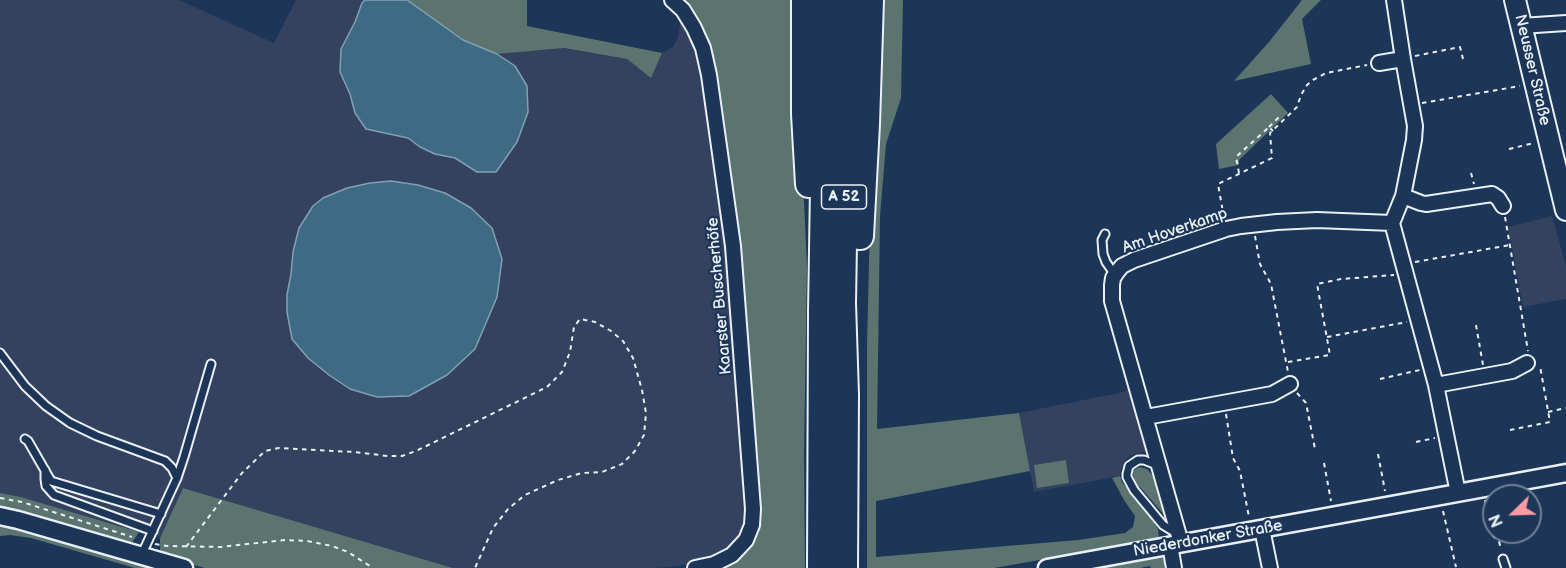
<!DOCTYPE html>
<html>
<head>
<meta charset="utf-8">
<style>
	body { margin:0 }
	#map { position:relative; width:1566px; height:568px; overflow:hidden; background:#1d3557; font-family:"Balsamiq Sans",sans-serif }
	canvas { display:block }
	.north { position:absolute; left:1482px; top:484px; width:60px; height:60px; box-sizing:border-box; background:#1d3557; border:2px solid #6e8097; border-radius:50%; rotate:247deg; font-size:16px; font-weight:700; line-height:24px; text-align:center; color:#e8f1f8 }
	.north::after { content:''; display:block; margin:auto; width:21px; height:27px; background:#ff9aa2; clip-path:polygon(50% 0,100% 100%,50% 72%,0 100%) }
</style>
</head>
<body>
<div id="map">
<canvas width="1566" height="568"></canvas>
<div class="north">N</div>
</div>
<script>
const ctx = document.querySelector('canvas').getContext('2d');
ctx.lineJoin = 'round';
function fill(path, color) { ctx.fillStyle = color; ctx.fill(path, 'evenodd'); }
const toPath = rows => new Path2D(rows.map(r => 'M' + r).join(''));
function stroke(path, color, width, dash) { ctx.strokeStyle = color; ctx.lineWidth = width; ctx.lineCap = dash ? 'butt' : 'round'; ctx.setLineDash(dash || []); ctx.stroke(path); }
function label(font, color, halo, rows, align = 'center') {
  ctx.font = font + ' "Balsamiq Sans",sans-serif'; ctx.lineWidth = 4.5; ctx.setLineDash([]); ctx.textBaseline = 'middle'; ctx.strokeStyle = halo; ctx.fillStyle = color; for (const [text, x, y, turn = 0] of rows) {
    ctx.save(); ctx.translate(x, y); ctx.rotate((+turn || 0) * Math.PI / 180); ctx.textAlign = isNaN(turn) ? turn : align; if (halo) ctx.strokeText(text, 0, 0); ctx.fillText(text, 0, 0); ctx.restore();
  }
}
fill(toPath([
	[0,0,179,0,274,43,296,0,407,0,497,54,563,48,627,59,651,78,662,53,673,47,678,37,681,16,696,45,704,78,728,245,746,496,746,517,739,536,727,549,709,559,678,566,655,568,453,568,183,488,160,538,21,497,0,493],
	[1552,216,1566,266,1566,299,1523,307,1508,227],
	[1129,388,1148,451,1129,456,1122,465,1120,476,1034,492,1019,413,1124,392]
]), '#33425f');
fill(toPath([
	[407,0,527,0,527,26,662,53,651,78,627,59,564,48,497,54,463,40],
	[684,0,795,0,807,267,804,453,805,568,721,568,735,562,749,550,757,535,760,523,745,306,739,246,711,58,705,31],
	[878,0,903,0,901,98,886,144,880,216,877,429,1019,413,1030,471,876,501,876,557,1078,540,1125,533,1133,527,1135,516,1124,500,1112,478,1120,476,1122,482,1147,512,1158,529,1159,539,994,568,867,568,867,345,870,221],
	[1302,0,1321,0,1302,19,1311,64,1234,81,1269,42],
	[1271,94,1288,113,1239,160,1239,165,1219,169,1216,144],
	[1066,460,1069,483,1037,488,1034,465],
	[1139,467,1147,469,1157,481,1166,515,1165,516,1140,487,1138,489,1135,485,1133,474,1134,470],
	[183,488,453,568,205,568,165,557,160,550,160,538],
	[0,493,21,497,139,532,132,543,116,542,0,508],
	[0,525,22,527,165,568,135,568,31,538,10,535,0,536],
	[1158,554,1168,562,1164,568,1151,568,1150,566,1140,568,1088,568]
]), '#5b7470');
const water = toPath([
	[365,0,407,0,463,40,497,54,515,66,527,86,528,112,517,142,496,172,477,172,455,158,435,154,420,147,408,138,366,129,355,113,350,94,340,72,341,49,355,22,362,3,365,0],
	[391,181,418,185,445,193,471,208,492,228,502,259,497,297,475,349,447,375,409,396,377,397,350,389,329,375,308,358,292,339,287,312,287,295,291,274,293,252,299,228,313,206,323,198,347,188,370,183,391,181]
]);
fill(water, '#3f6a84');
stroke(water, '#83a0b2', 1.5);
const service = toPath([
	[1105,234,1102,240,1103,254,1106,262,1115,275],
	[0,353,25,386,46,406,70,423,97,436,165,461,172,468,177,478],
	[25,439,28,441,51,481,161,514],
	[1159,466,1144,460,1138,460,1129,466,1127,474,1127,477,1134,490,1163,525,1176,533],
	[45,470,45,479,46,486,54,495,153,531],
	[141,556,177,478,184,457,211,364],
	[1503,559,1506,568]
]);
const minor = toPath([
	[672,0,683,10,694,28,703,48,709,75,733,246,753,509,752,525,746,540,732,555,714,564,695,568],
	[1394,0,1403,59],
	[1521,26,1566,23],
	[1379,63,1403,59,1415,126,1414,140,1403,196],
	[1392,223,1403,196,1421,203,1426,204,1492,194,1498,198,1503,206],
	[1436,385,1512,371,1527,363],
	[1146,417,1272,394,1290,384],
	[1262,529,1270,568],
	[1181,543,1112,301,1112,285,1113,278,1117,272,1122,266,1134,260,1226,229,1241,226,1277,222,1317,220,1392,223,1436,385,1458,493],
	[1170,545,1174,568]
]);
const tertiary = toPath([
	[0,516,18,520,184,568],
	[1047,568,1566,473]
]);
const secondary = toPath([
	[1515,0,1566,210]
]);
const motorway = toPath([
	[805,0,805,114,809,184],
	[860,236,866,124,870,0],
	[821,568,822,312,827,0],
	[844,568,845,395,842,303,847,0]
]);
stroke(service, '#e8f1f8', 11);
stroke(minor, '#e8f1f8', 18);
stroke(tertiary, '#e8f1f8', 21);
stroke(secondary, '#e8f1f8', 24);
stroke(motorway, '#e8f1f8', 30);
stroke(toPath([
	[1415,56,1460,47,1463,59],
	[1422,103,1520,86],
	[1269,127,1279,117],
	[1509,149,1534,143],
	[1239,173,1236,157,1269,127,1273,131],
	[1471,173,1474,184],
	[1505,217,1528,351],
	[1224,218,1218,184,1272,158,1270,133,1297,107,1301,95,1307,85,1313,80,1326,73,1367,65],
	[1255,236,1260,264,1271,284,1288,372],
	[1415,262,1510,245],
	[1476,325,1483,365],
	[1327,337,1407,322],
	[1288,362,1330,355,1317,284,1341,279,1394,275],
	[1380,379,1420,370],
	[1297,393,1306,403,1315,449],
	[1548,412,1566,408],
	[1226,414,1233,458,1240,471,1249,517],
	[1510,430,1550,422,1540,366],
	[1416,442,1435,438],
	[1378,454,1385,491],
	[1324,463,1331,501],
	[0,498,22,502,132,537],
	[1485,500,1493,536,1499,541,1501,550],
	[1443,511,1456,567],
	[155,544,167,546,220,547,285,540,307,541,332,546,348,552,373,568],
	[186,547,242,473,265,451,279,448,354,452,388,456,402,456,416,451,547,387,562,372,570,352,574,327,580,319,595,322,611,331,623,341,633,358,642,390,646,413,644,435,635,451,622,464,602,472,582,473,558,480,525,495,508,509,493,528,475,568]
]), '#e8f1f8', 2, [4.5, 4.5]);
stroke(service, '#1d3557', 7);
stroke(minor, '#1d3557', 14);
stroke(tertiary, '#1d3557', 16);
stroke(secondary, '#1d3557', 20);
stroke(motorway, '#1d3557', 26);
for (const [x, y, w] of [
	[844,197,45]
]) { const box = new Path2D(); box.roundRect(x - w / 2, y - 12, w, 24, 4.5); ctx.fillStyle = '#1d3557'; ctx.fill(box); stroke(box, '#e8f1f8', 1.5); }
label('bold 15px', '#e8f1f8', null, [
	["A 52",844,197]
]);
label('16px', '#e8f1f8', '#1d3557', [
	["Neusser Straße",1532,70,77],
	["Am Hoverkamp",1175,231,-19],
	["Kaarster Buscherhöfe",720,296,-95],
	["Niederdonker Straße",1208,539,-10]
]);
</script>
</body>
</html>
